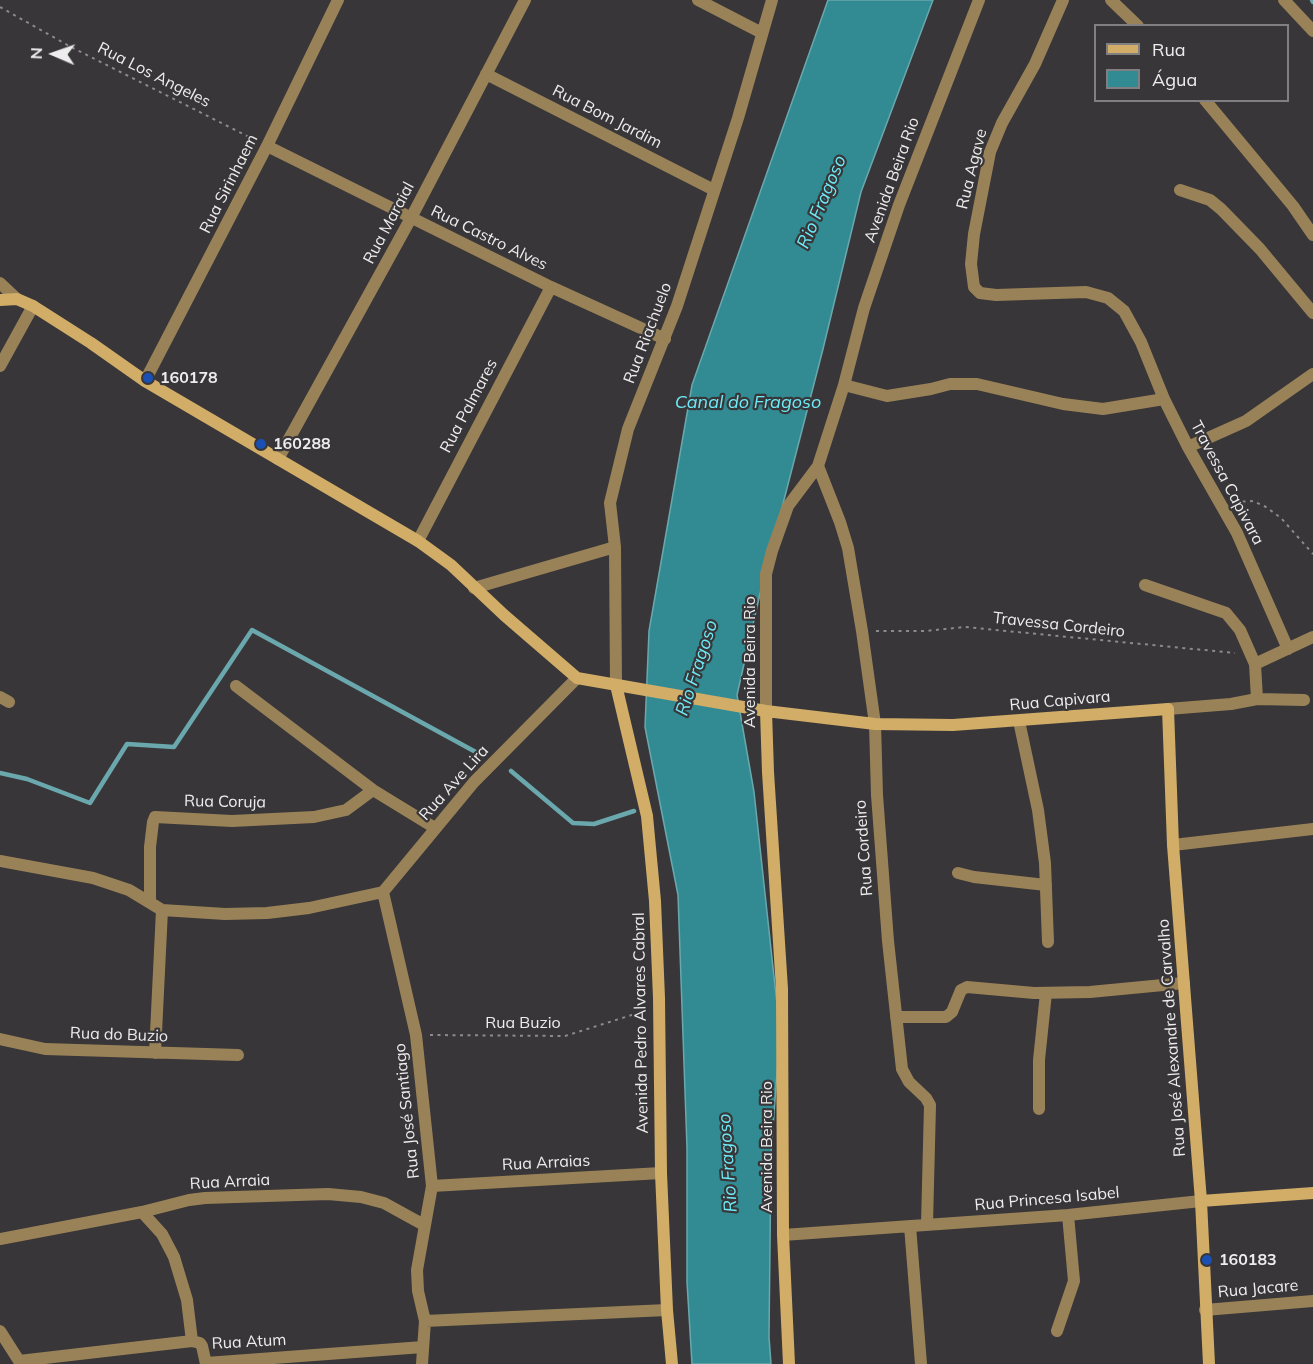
<!DOCTYPE html>
<html>
<head>
<meta charset="utf-8">
<style>
	body { margin:0 }
	#map { position:relative; width:1313px; height:1364px; overflow:hidden; background:#383638; font-family:Mulish,sans-serif }
	canvas { display:block }
	.legend { position:absolute; left:1094px; top:24px; width:195px; height:78px; box-sizing:border-box; background:#383638; border:2px solid #817f81; margin:0; padding:8px 10px; list-style:none; font-size:18px; color:#eeedee }
	.legend li { display:flex; align-items:center; gap:12px; height:30px }
	.legend b { width:30px; border:2px solid #817f81 }
	.north { position:absolute; left:24px; top:24px; width:60px; height:60px; -webkit-text-stroke:4px #383638; paint-order:stroke; rotate:272deg; font-size:16px; font-weight:700; line-height:24px; text-align:center; color:#eeedee }
	.north::after { content:''; display:block; margin:auto; width:21px; height:27px; background:#eeedee; clip-path:polygon(50% 0,100% 100%,50% 72%,0 100%) }
</style>
</head>
<body>
<div id="map">
<canvas width="1313" height="1364"></canvas>
<ul class="legend">
<li><b style="height:8px;background:#d1ad67"></b>Rua</li>
<li><b style="height:16px;background:#328b93"></b>Água</li>
</ul>
<div class="north">N</div>
</div>
<script>
const ctx = document.querySelector('canvas').getContext('2d');
ctx.lineJoin = 'round';
function fill(path, color) { ctx.fillStyle = color; ctx.fill(path, 'evenodd'); }
const toPath = rows => new Path2D(rows.map(r => 'M' + r).join(''));
function stroke(path, color, width, dash) { ctx.strokeStyle = color; ctx.lineWidth = width; ctx.lineCap = dash ? 'butt' : 'round'; ctx.setLineDash(dash || []); ctx.stroke(path); }
function label(font, color, halo, rows, align = 'center') {
  ctx.font = font + ' Mulish,sans-serif'; ctx.lineWidth = 4.5; ctx.setLineDash([]); ctx.textBaseline = 'middle'; ctx.strokeStyle = halo; ctx.fillStyle = color; for (const [text, x, y, turn = 0] of rows) {
    ctx.save(); ctx.translate(x, y); ctx.rotate((+turn || 0) * Math.PI / 180); ctx.textAlign = isNaN(turn) ? turn : align; if (halo) ctx.strokeText(text, 0, 0); ctx.fillText(text, 0, 0); ctx.restore();
  }
}
const water = toPath([
	[828,0,933,0,861,192,823,349,762,585,737,695,754,792,780,1032,771,1154,769,1337,771,1364,692,1364,687,1282,687,1148,678,895,645,727,649,631,692,385,828,0]
]);
fill(water, '#328b93');
stroke(water, '#6aa8ae', 1.5);
stroke(toPath([
	[1312,0,1313,2],
	[511,771,573,823,594,824,634,811],
	[0,773,27,779,90,803,127,744,174,747,252,630,483,756]
]), '#6aa8ae', 4.5);
stroke(toPath([
	[0,7,71,47,257,141],
	[1235,502,1253,501,1266,507,1281,518,1313,554],
	[876,631,925,631,965,627,1235,653],
	[430,1035,565,1036,635,1014,645,1008]
]), '#8c8a8c', 2, [3, 4.5]);
stroke(toPath([
	[698,0,762,33],
	[1063,0,1035,64,1002,123,990,152,974,234,971,264,974,287,980,293,996,295,1086,292,1108,298,1124,311,1141,342,1164,399,1188,447,1237,533,1288,649],
	[1111,0,1138,26],
	[1284,0,1313,31],
	[486,74,714,190],
	[1205,100,1293,206,1313,235],
	[267,146,551,287,665,339],
	[1180,190,1210,200,1221,209,1260,249,1313,313],
	[0,283,17,299],
	[0,366,33,306],
	[145,381,267,146,338,0],
	[844,385,887,396,931,389,950,384,977,384,1063,404,1103,409,1164,399],
	[1188,447,1246,421,1313,374],
	[278,459,411,218,525,0],
	[818,466,840,522,848,548,862,631,875,724,877,795,888,941,902,1069,909,1082,926,1098,930,1105,927,1224],
	[418,541,551,287],
	[1145,585,1226,613,1240,630,1255,664],
	[474,588,615,547],
	[616,685,615,547,610,503,628,429,677,306,738,118,772,0],
	[236,686,373,790,435,828],
	[0,697,9,702],
	[1257,699,1304,700],
	[1168,709,1231,704,1257,699,1255,664,1313,637],
	[766,711,766,574,772,551,788,506,818,466,844,385,864,308,899,205,979,0],
	[1019,721,1038,810,1045,863,1048,942],
	[1173,845,1313,829],
	[0,861,93,878,129,890,162,910,225,914,267,913,309,908,383,892,474,782,577,678],
	[958,873,974,877,1046,885],
	[383,892,416,1035,432,1186,417,1270,418,1291,425,1321,422,1364],
	[150,903,150,847,153,822,155,817,232,821,314,817,346,810,373,790],
	[896,1017,946,1017,952,1012,961,990,967,987,1034,993,1090,992,1184,983],
	[0,1039,45,1049,238,1055],
	[155,1053,162,910],
	[1039,1109,1039,1060,1046,993],
	[432,1186,661,1173],
	[142,1212,162,1234,174,1257,187,1300,192,1341],
	[910,1226,921,1364],
	[783,1235,1068,1215,1201,1201],
	[0,1239,142,1212,189,1200,205,1198,328,1194,361,1197,384,1203,424,1225],
	[1205,1310,1313,1301],
	[425,1321,667,1310],
	[0,1331,21,1364],
	[1057,1331,1074,1281,1068,1215],
	[19,1361,192,1341,200,1343,202,1346,206,1364],
	[206,1363,423,1347]
]), '#998258', 12);
stroke(toPath([
	[0,300,17,299,33,306,91,343,145,381,418,541,451,565,504,615,577,678,766,711,875,724,953,725,1168,709,1173,845,1201,1201,1209,1364],
	[616,685,647,816,655,901,659,998,661,1173,667,1310,672,1364],
	[766,711,768,772,782,989,783,1235,789,1364],
	[1201,1201,1313,1193]
]), '#d1ad67', 12);
for (const [x, y, r, color] of [
	[148,378,6,"#1a4fb4"],
	[261,444,6,"#1a4fb4"],
	[1207,1260,6,"#1a4fb4"]
]) { const dot = new Path2D(); dot.arc(x, y, r, 0, 2 * Math.PI); ctx.fillStyle = color; ctx.fill(dot); stroke(dot, '#383638', 2); }
label('16px', '#eeedee', '#383638', [
	["Rua Los Angeles",154,75,27],
	["Rua Bom Jardim",607,117,27],
	["Rua Agave",972,169,-76],
	["Avenida Beira Rio",892,180,-70],
	["Rua Sirinhaem",229,184,-63],
	["Rua Maraial",389,223,-62],
	["Rua Castro Alves",489,238,26],
	["Rua Riachuelo",648,333,-69],
	["Rua Palmares",469,406,-62],
	["Travessa Capivara",1227,483,62],
	["Travessa Cordeiro",1059,625,6],
	["Avenida Beira Rio",750,662,-90],
	["Rua Capivara",1060,701,-5],
	["Rua Ave Lira",454,783,-48],
	["Rua Coruja",225,802,1],
	["Rua Cordeiro",864,848,-94],
	["Rua Buzio",523,1023],
	["Avenida Pedro Alvares Cabral",641,1023,-91],
	["Rua do Buzio",119,1035,2],
	["Rua José Alexandre de Carvalho",1172,1038,-94],
	["Rua José Santiago",407,1111,-96],
	["Avenida Beira Rio",767,1147,-90],
	["Rua Arraias",546,1163,-3],
	["Rua Arraia",230,1182,-3],
	["Rua Princesa Isabel",1047,1199,-5],
	["Rua Jacare",1258,1289,-5],
	["Rua Atum",249,1342,-3]
]);
label('bold 16px', '#eeedee', '#383638', [
	["160178",160,378],
	["160288",273,444],
	["160183",1219,1260]
], 'left');
label('italic 18px', '#6cebf7', '#383638', [
	["Rio Fragoso",822,202,-67],
	["Canal do Fragoso",748,403],
	["Rio Fragoso",697,668,-72],
	["Rio Fragoso",728,1163,-94]
]);
</script>
</body>
</html>
